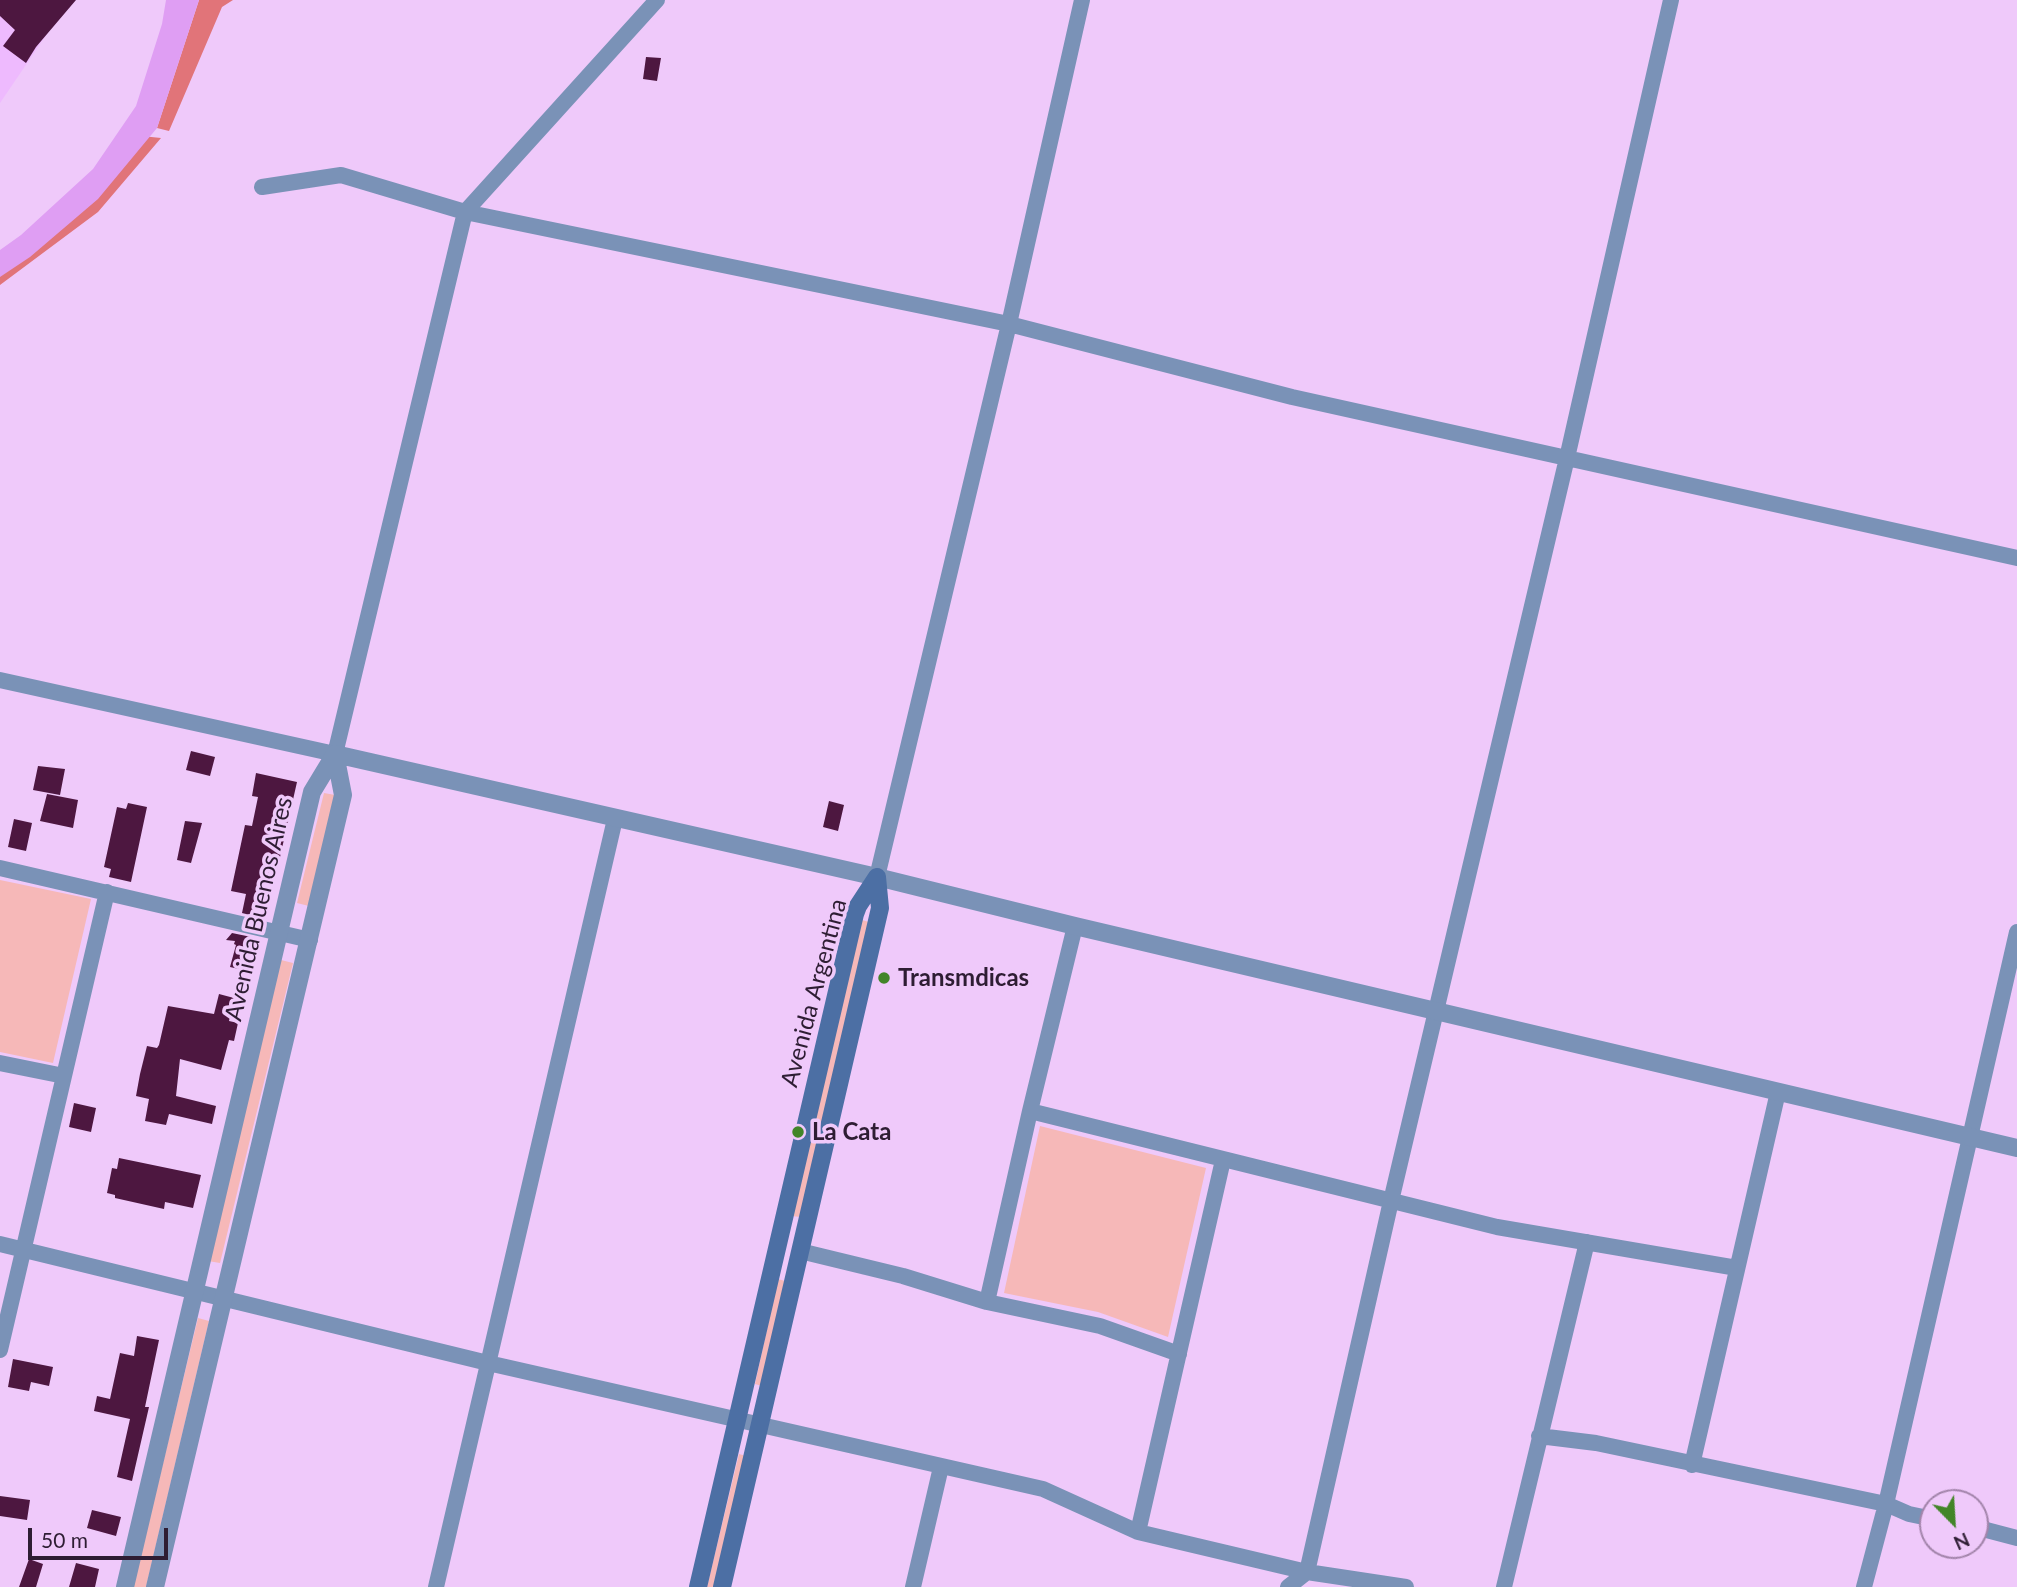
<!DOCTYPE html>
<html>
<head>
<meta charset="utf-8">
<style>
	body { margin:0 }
	#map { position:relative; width:2017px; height:1587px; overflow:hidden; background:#efc9fa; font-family:Lato,sans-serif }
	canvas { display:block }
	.north { position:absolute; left:1919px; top:1489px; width:70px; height:70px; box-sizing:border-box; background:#efc9fa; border:2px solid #a284aa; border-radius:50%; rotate:156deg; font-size:19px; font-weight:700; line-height:28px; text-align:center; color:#2e1d33 }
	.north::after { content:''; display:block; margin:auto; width:24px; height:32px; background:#428528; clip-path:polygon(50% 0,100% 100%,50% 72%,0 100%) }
	.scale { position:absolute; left:28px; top:1528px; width:140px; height:32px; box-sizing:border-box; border:4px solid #2e1d33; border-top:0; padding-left:9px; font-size:21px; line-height:24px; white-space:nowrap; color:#2e1d33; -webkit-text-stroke:5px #efc9fa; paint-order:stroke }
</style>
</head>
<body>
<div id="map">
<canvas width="2017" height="1587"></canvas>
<div class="north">N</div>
<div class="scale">50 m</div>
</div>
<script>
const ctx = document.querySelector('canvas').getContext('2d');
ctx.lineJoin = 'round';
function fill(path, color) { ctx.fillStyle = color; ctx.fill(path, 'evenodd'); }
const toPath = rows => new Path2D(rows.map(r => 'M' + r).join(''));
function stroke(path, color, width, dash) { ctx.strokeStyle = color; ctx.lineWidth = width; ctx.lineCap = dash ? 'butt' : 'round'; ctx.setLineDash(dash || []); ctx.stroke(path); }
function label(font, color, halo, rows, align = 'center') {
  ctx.font = font + ' Lato,sans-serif'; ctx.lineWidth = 7; ctx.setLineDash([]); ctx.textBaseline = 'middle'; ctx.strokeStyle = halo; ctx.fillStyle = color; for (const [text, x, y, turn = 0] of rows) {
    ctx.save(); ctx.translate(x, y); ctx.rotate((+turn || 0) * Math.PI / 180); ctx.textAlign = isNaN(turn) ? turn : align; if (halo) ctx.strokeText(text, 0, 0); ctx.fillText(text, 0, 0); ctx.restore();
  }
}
fill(toPath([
	[0,0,70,0,0,103]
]), '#eebafe');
fill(toPath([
	[324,793,335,795,309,906,297,903],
	[0,880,91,899,53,1063,0,1052],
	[862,920,869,922,800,1217,792,1216],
	[281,960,293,963,220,1263,208,1261],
	[1040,1126,1206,1168,1168,1337,1098,1312,1004,1293],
	[778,1279,785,1281,762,1386,755,1384],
	[198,1318,209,1321,146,1587,133,1587],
	[739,1454,746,1456,715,1587,707,1587]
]), '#f6b8b8');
fill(toPath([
	[199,0,233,0,222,7,169,131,157,128],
	[132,135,161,138,98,212,0,285,0,259]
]), '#e17479');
fill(toPath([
	[166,0,199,0,157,128,98,199,30,257,0,277,0,250,21,235,93,169,136,106,162,24]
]), '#df9ef3');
fill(toPath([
	[0,0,76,0,36,47,26,63,3,46,15,30,0,16],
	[646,57,661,58,657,81,643,79],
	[191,751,215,757,210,776,186,770],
	[38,766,65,769,60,795,33,790],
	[256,773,297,782,266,919,242,913,246,894,231,891,245,825,252,826,258,797,252,796],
	[47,794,78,800,73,828,40,821],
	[829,801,844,805,838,831,823,827],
	[128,803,147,807,131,882,109,877,111,869,104,867,117,807,126,809],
	[14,819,32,823,26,851,8,847],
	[185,821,202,823,191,863,177,860],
	[232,933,261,939,252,972,230,967,236,945,234,944,235,941,226,940],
	[219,994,234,998,229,1021,238,1023,234,1041,229,1040,221,1070,180,1059,176,1096,216,1106,212,1124,169,1114,166,1125,145,1121,149,1099,136,1096,140,1074,147,1046,157,1048,159,1045,168,1006,214,1014],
	[74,1103,96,1108,91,1132,69,1127],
	[119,1158,201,1175,193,1208,165,1202,164,1209,115,1198,115,1195,107,1193,112,1168,117,1169],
	[137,1336,159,1340,145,1407,149,1407,132,1481,117,1477,130,1419,94,1411,97,1396,110,1399,120,1353,134,1356],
	[13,1359,53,1367,49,1386,31,1382,29,1391,8,1387],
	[0,1496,30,1500,27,1520,0,1516],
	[92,1510,121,1517,116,1536,87,1528],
	[29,1559,43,1564,36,1587,19,1587],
	[76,1563,99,1569,95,1587,69,1587]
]), '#4d1740');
stroke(toPath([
	[262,187,341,175,465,212,1009,324,1292,397,2017,558],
	[0,680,335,754,465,212,657,0],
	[0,868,310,940],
	[877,877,1009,324,1082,0],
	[0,1063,64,1076],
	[1030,1111,1497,1227,1737,1268],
	[0,1244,488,1363,1043,1489,1138,1532,1307,1572,1406,1587],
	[800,1251,903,1276,987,1302,1100,1326,1179,1354],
	[987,1302,1030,1111,1075,926],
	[0,1350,107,892],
	[1539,1436,1596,1443,1886,1504,1909,1514,1933,1519],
	[1692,1465,1778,1092],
	[1975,1527,2017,1538],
	[1138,1532,1223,1160],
	[436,1587,615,819],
	[913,1587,941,1467],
	[1288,1587,1307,1572,1391,1201,1567,458,1671,0],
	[1504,1587,1587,1242],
	[1864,1587,1886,1504,2017,932]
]), '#7a92b7', 16);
stroke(toPath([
	[335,754,877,877,1075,926,2017,1148],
	[125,1587,312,792,335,754],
	[155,1587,343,795,335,754]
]), '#7a92b7', 18);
stroke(toPath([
	[698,1587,855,914,858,906,877,877],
	[722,1587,880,908,877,877]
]), '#4c6fa4', 18);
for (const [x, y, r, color] of [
	[884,978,7,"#428528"],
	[798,1132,7,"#428528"]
]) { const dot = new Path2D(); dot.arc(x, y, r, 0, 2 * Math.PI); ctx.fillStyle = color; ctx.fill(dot); stroke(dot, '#efc9fa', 2.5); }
label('24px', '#2e1d33', '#efc9fa', [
	["Avenida Buenos Aires",259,909,-77],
	["Avenida Argentina",814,993,-75]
]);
label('bold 24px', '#2e1d33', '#efc9fa', [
	["Transmdicas",898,978],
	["La Cata",812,1132]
], 'left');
</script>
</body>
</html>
